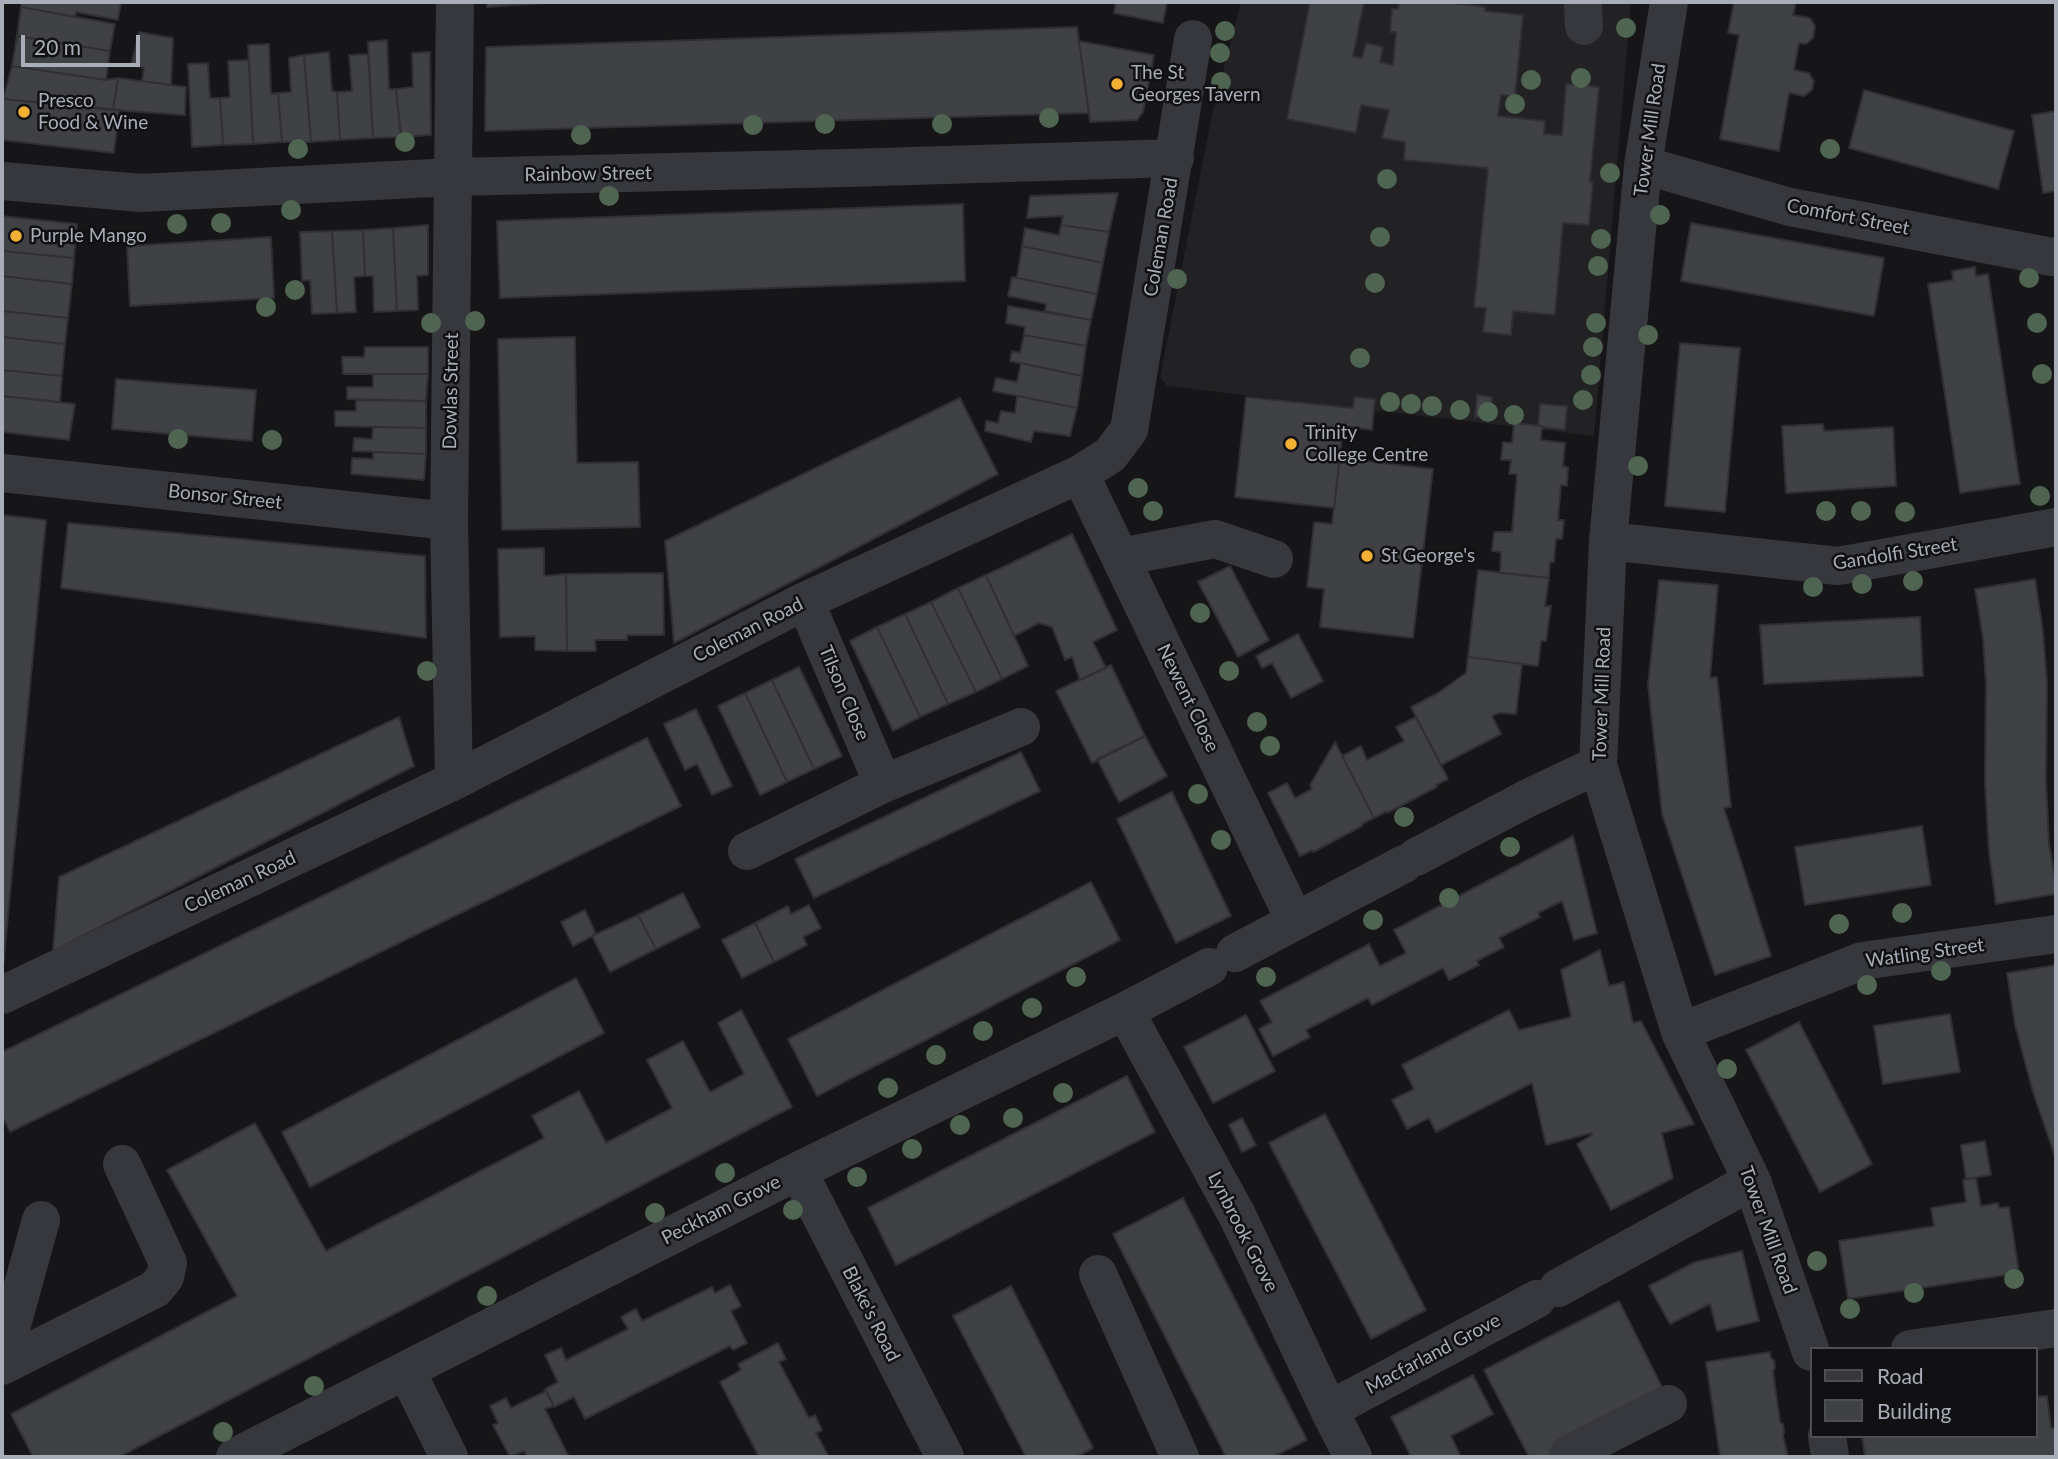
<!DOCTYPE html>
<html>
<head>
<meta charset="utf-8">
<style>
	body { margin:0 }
	#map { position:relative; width:2058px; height:1459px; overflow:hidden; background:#161618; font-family:Lato,sans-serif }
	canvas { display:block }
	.frame { position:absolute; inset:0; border:4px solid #a8adb8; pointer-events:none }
	.legend { position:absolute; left:1810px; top:1347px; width:228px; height:91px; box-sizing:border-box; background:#111113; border:2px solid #4d4f55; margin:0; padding:9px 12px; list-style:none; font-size:21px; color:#a8adb8 }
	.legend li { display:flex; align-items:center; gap:14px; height:35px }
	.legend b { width:35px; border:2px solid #4d4f55 }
	.scale { position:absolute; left:21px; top:35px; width:119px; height:32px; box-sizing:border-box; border:4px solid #a8adb8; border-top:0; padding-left:9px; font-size:21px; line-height:24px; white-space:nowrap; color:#a8adb8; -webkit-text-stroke:5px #111113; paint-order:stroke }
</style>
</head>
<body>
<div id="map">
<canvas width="2058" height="1459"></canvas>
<div class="frame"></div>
<ul class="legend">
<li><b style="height:9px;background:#37383d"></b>Road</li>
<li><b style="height:19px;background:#404145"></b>Building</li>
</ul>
<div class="scale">20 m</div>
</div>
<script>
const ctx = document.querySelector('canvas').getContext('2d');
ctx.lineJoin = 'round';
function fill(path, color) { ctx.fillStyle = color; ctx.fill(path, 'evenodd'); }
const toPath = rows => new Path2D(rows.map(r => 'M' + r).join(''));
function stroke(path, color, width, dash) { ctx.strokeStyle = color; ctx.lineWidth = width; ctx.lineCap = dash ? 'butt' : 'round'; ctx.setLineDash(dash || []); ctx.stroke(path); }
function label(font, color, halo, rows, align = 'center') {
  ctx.font = font + ' Lato,sans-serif'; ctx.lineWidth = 5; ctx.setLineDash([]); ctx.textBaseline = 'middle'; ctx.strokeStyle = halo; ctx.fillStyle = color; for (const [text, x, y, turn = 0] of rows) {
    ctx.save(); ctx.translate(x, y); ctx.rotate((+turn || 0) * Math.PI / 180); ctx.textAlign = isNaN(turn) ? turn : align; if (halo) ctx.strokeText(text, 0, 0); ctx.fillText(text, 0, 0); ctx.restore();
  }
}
fill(toPath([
	[1241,2,1631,2,1594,436,1167,386,1160,377,1213,110]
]), '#222225');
const building = toPath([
	[22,2,121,2,118,20,76,12,75,17,21,7,22,2],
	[487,2,559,2,487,7,487,2],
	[1116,2,1167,2,1163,23,1114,13,1116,2],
	[1310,2,1364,2,1353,56,1362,58,1366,43,1383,47,1380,62,1393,65,1396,32,1390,32,1392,9,1398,9,1399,2,1444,2,1485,7,1485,11,1523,15,1515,97,1501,95,1498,116,1545,121,1544,134,1562,135,1566,84,1599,87,1590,182,1593,182,1589,225,1563,223,1555,315,1513,311,1511,335,1483,332,1486,308,1474,307,1488,168,1404,160,1405,142,1382,138,1389,110,1361,105,1356,133,1287,119,1310,2],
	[1734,2,1796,2,1793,15,1810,18,1815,26,1813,38,1806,44,1799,43,1794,70,1809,73,1814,81,1812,90,1804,96,1789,93,1779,151,1720,139,1739,35,1728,33,1734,2],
	[21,7,115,24,110,51,17,36,21,7],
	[1077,27,1089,113,485,131,486,47,1077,27],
	[139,32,173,38,171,85,142,81,144,68,131,65,139,32],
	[17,36,110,51,106,80,12,66,17,36],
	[387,40,389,89,396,89,401,137,373,138,368,42,387,40],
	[1079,41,1154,55,1143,112,1137,120,1090,122,1079,41],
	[269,44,271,94,278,93,282,142,253,144,248,45,269,44],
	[329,52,332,91,337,92,340,140,311,142,304,55,329,52],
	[430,52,431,135,401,137,396,89,413,87,412,53,430,52],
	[368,54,373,138,340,140,337,92,352,91,349,55,368,54],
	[304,55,311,142,282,142,278,93,291,92,289,58,304,55],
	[249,60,253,144,223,145,220,98,230,97,228,61,249,60],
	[208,63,210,98,220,98,223,145,192,147,188,64,208,63],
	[12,66,106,80,118,78,113,110,3,99,12,66],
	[118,78,186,87,185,115,113,110,118,78],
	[1864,90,2014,131,1998,189,1849,148,1864,90],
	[3,99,119,110,114,153,2,140,3,99],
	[2056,111,2056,191,2043,193,2032,115,2056,111],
	[1118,193,1109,232,1061,225,1063,216,1027,218,1030,196,1118,193],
	[963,204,965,281,500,298,497,221,963,204],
	[2,216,77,224,74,258,2,251,2,216],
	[1691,223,1884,258,1874,316,1681,281,1691,223],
	[428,225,428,275,417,276,418,310,397,311,393,228,428,225],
	[1061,225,1109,232,1103,263,1022,246,1025,228,1059,235,1061,225],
	[393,228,397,311,374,312,373,276,365,276,363,230,393,228],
	[363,230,365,276,354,277,356,312,337,313,332,231,363,230],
	[332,231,337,313,312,314,310,280,302,281,300,232,332,231],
	[271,237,274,298,130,306,127,246,271,237],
	[1022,246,1103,263,1097,294,1017,278,1022,246],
	[2,251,74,258,72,284,2,276,2,251],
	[1975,267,1976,276,1988,274,2020,484,1960,493,1928,284,1953,280,1952,271,1975,267],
	[2,276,72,284,68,318,2,311,2,276],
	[1012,277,1097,294,1091,320,1045,311,1046,304,1008,296,1012,277],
	[1008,306,1091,320,1086,346,1024,335,1025,327,1006,323,1008,306],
	[2,311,68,318,65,344,2,337,2,311],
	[1024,335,1086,346,1082,376,1010,361,1012,351,1020,353,1024,335],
	[2,337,65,344,62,376,2,370,2,337],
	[575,337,577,463,638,462,640,527,502,530,498,339,575,337],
	[1680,343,1740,348,1725,512,1665,506,1680,343],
	[365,347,428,347,428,374,343,374,342,357,364,357,365,347],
	[1021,363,1082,376,1077,408,993,391,996,378,1017,382,1021,363],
	[2,370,62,376,60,402,2,396,2,370],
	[373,374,428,374,426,401,347,399,347,387,373,387,373,374],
	[116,379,256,390,252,441,112,429,116,379],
	[1477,395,1492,397,1489,418,1475,417,1477,395],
	[2,396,75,404,69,440,2,432,2,396],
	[1017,396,1077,408,1070,436,1034,431,1031,442,985,431,986,421,998,423,1001,411,1015,413,1017,396],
	[1246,397,1353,408,1354,397,1375,399,1372,430,1343,426,1334,508,1235,497,1246,397],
	[960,398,998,474,674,643,665,541,960,398],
	[356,400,426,401,426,428,335,426,335,411,356,411,356,400],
	[1540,404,1567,406,1565,430,1542,427,1542,426,1538,425,1540,404],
	[1514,423,1542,426,1541,440,1565,443,1563,466,1568,467,1567,486,1561,485,1558,520,1564,520,1562,539,1556,539,1554,562,1550,562,1549,578,1500,573,1501,552,1492,551,1494,532,1512,532,1517,474,1509,474,1511,460,1501,460,1503,442,1512,443,1514,423],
	[1823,424,1824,431,1893,427,1896,486,1786,493,1782,426,1823,424],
	[373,427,426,428,426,454,353,451,354,438,372,439,373,427],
	[373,452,426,454,424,480,351,474,352,458,373,459,373,452],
	[1340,458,1433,469,1413,638,1320,627,1324,589,1307,587,1314,522,1332,524,1340,458],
	[2,515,46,520,2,978,2,515],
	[68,523,425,556,426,638,61,588,68,523],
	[1072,534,1117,630,1093,642,1106,668,1080,680,1072,657,1065,660,1052,627,1039,623,1014,636,986,575,1072,534],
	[544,548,544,576,566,574,567,651,535,650,535,636,500,637,498,549,544,548],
	[1230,566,1269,640,1238,657,1198,582,1230,566],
	[1478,570,1549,578,1545,606,1551,606,1546,641,1541,641,1538,666,1468,657,1478,570],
	[663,573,664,635,627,635,627,640,595,640,596,651,567,651,566,574,663,573],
	[986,575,1028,666,1002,679,958,588,986,575],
	[2035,579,2043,631,2047,683,2046,780,2049,845,2056,884,2056,894,1996,904,1989,852,1985,782,1986,685,1983,638,1975,589,2035,579],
	[1659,580,1718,585,1710,678,1717,677,1731,807,1724,808,1771,956,1715,975,1662,814,1648,685,1659,580],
	[958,588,1002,679,976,692,931,602,958,588],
	[931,602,976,692,948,704,905,614,931,602],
	[905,614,948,704,920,717,877,627,905,614],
	[1920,617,1923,676,1764,684,1760,625,1920,617],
	[877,627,920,717,893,731,850,641,877,627],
	[1298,634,1323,681,1291,698,1272,663,1262,668,1256,656,1298,634],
	[1468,657,1522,664,1516,714,1499,713,1492,716,1501,734,1441,765,1411,707,1438,693,1466,673,1468,657],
	[1111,665,1145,736,1092,763,1056,691,1111,665],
	[799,667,842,756,814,769,772,680,799,667],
	[772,680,814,769,787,782,745,693,772,680],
	[745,693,787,782,760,795,718,706,745,693],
	[696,709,732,786,712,795,697,764,685,770,664,724,696,709],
	[399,717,414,766,53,951,59,877,399,717],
	[1416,717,1448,779,1436,785,1437,787,1387,813,1387,811,1374,818,1342,756,1361,746,1367,760,1404,741,1396,727,1416,717],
	[1145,736,1167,776,1119,802,1097,759,1145,736],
	[647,738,681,806,10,1132,2,1116,2,1052,647,738],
	[1335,742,1374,818,1362,824,1362,826,1313,852,1312,850,1300,856,1268,793,1287,783,1295,798,1312,789,1310,785,1335,742],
	[1021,752,1040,791,814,898,795,859,1021,752],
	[1172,792,1231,916,1176,943,1117,819,1172,792],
	[1922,826,1931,885,1805,905,1795,847,1922,826],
	[1573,836,1597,933,1574,940,1562,901,1538,913,1540,917,1499,938,1504,947,1477,961,1479,965,1449,980,1443,968,1372,1005,1368,998,1306,1030,1310,1037,1273,1056,1259,1029,1272,1022,1260,1001,1369,944,1380,966,1406,953,1394,930,1573,836],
	[1091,882,1120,940,817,1096,788,1039,1091,882],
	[683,893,700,927,656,949,638,915,683,893],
	[809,905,821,928,803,937,807,945,774,962,755,923,788,906,791,914,809,905],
	[585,910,596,934,573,946,561,922,585,910],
	[638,915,656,949,610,972,592,936,638,915],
	[755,923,774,962,742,978,722,940,755,923],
	[1600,950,1609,986,1624,982,1633,1023,1641,1021,1694,1124,1662,1133,1673,1178,1611,1210,1577,1144,1592,1135,1591,1133,1546,1145,1532,1083,1436,1132,1429,1118,1407,1129,1392,1100,1414,1089,1402,1065,1509,1010,1519,1030,1571,1017,1561,970,1600,950],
	[2056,965,2056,1159,2033,1092,2015,1025,2007,973,2056,965],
	[576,978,604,1033,310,1187,282,1132,576,978],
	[741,1010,792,1107,119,1457,33,1457,11,1414,237,1296,167,1170,255,1123,326,1251,544,1138,532,1116,579,1091,606,1143,672,1108,647,1060,683,1041,710,1092,744,1074,718,1023,741,1010],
	[1950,1014,1960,1072,1883,1084,1874,1026,1950,1014],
	[1246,1015,1275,1071,1213,1103,1184,1047,1246,1015],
	[1799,1022,1872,1164,1820,1192,1746,1050,1799,1022],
	[1127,1076,1155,1132,896,1265,868,1208,1127,1076],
	[1325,1114,1426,1310,1371,1339,1269,1143,1325,1114],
	[1242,1118,1256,1145,1242,1152,1229,1125,1242,1118],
	[1985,1141,1991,1175,1966,1179,1961,1145,1985,1141],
	[1976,1178,1981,1206,1998,1203,1999,1208,2009,1207,2019,1273,1848,1299,1839,1241,1934,1226,1931,1208,1966,1202,1963,1180,1976,1178],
	[1183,1198,1307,1440,1273,1457,1226,1457,1113,1234,1183,1198],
	[1742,1251,1759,1321,1717,1331,1710,1304,1670,1324,1649,1286,1695,1262,1742,1251],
	[730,1285,741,1306,731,1311,747,1343,733,1350,730,1346,585,1419,574,1397,554,1407,545,1389,558,1382,545,1355,561,1348,566,1360,628,1329,621,1317,636,1309,642,1321,712,1287,715,1293,730,1285],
	[1011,1286,1093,1448,1076,1457,1026,1457,953,1316,1011,1286],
	[1619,1301,1667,1397,1547,1457,1529,1457,1484,1370,1619,1301],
	[778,1343,786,1359,779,1362,809,1418,815,1415,822,1430,816,1433,829,1457,759,1457,720,1382,741,1370,738,1364,778,1343],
	[1770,1352,1771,1358,1774,1360,1775,1368,1773,1371,1780,1422,1783,1424,1784,1432,1783,1435,1788,1456,1787,1457,1720,1457,1706,1362,1770,1352],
	[1473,1375,1493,1414,1451,1436,1461,1457,1411,1457,1391,1417,1473,1375],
	[546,1391,554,1406,545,1409,569,1457,527,1457,524,1451,510,1457,493,1425,498,1423,490,1406,506,1398,511,1408,546,1391],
	[2047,1396,2051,1428,2056,1428,2056,1456,1865,1457,1862,1436,2035,1436,2035,1397,2047,1396]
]);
fill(building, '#404145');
stroke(building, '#303034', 2);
stroke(toPath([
	[1583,2,1584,26],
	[1669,2,1643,165,1608,541,1598,765,1680,1032,1752,1181,1811,1352],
	[1643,165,1790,207,2052,257,2056,256],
	[2,181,141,193,453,177,846,168,1175,158],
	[2,473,449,521],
	[1080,474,1295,921],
	[1608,541,1838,566,2056,527],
	[1120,557,1215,539,1274,559],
	[805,601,883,784],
	[454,781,449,521,455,2],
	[747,851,883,784,1021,727],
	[1416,857,1528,798,1598,765],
	[1235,953,1404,864],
	[2,995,454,781,805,601,1080,474,1110,455,1129,430,1193,39],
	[1125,1011,1238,1217,1329,1410,1353,1457],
	[1680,1032,1862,961,2056,934],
	[798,1171,945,1457],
	[1098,1274,1180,1457],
	[1558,1288,1752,1181],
	[1910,1349,2056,1328],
	[2,1361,41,1220],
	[2,1366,155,1289,165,1277,168,1263,122,1164],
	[406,1370,449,1457],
	[1329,1410,1537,1299],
	[1827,1436,1830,1457],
	[235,1457,798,1171,1125,1011,1209,967],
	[1567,1457,1569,1454,1668,1404]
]), '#37383d', 38);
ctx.fillStyle = '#506452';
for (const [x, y] of [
	[1626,28],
	[1225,31],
	[1220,53],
	[1581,78],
	[1531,80],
	[1221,82],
	[1515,104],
	[1049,118],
	[825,124],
	[942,124],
	[753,125],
	[581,135],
	[405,142],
	[298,149],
	[1830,149],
	[1610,173],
	[1387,179],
	[609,196],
	[291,210],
	[1660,215],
	[221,223],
	[177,224],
	[1380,237],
	[1601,239],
	[1598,266],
	[2029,278],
	[1177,279],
	[1375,283],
	[295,290],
	[266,307],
	[475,321],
	[431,323],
	[1596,323],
	[2037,323],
	[1648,335],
	[1593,347],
	[1360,358],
	[2042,374],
	[1591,375],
	[1583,400],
	[1390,402],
	[1411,404],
	[1432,406],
	[1460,410],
	[1488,412],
	[1514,415],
	[178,439],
	[272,440],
	[1638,466],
	[1138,488],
	[2040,496],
	[1153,511],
	[1826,511],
	[1861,511],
	[1905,512],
	[1913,581],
	[1862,584],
	[1813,587],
	[1200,613],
	[427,671],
	[1229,671],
	[1257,722],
	[1270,746],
	[1198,794],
	[1404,817],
	[1221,840],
	[1510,847],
	[1449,898],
	[1902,913],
	[1373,920],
	[1839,924],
	[1941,971],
	[1076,977],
	[1266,977],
	[1867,985],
	[1032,1008],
	[983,1031],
	[936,1055],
	[1727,1069],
	[888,1088],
	[1063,1093],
	[1013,1118],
	[960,1125],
	[912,1149],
	[725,1173],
	[857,1177],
	[793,1210],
	[655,1213],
	[1817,1261],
	[2014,1279],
	[1914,1293],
	[487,1296],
	[1850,1309],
	[314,1386],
	[223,1432]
]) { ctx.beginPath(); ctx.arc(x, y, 10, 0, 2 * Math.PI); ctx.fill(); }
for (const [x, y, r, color] of [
	[1117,84,7,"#f2b134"],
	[24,112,7,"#f2b134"],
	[16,236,7,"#f2b134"],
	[1291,444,7,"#f2b134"],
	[1367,556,7,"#f2b134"]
]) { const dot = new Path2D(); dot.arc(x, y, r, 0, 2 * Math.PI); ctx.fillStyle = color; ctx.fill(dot); stroke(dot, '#111113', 2.5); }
label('19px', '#a8adb8', '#111113', [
	["The St",1131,73],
	["Georges Tavern",1131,95],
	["Presco",38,101],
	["Food & Wine",38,123],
	["Purple Mango",30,236],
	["Trinity",1305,433],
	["College Centre",1305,455],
	["St George's",1381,556]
], 'left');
label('19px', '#a8adb8', '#111113', [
	["Tower Mill Road",1650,130,-82],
	["Rainbow Street",588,174,-1],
	["Comfort Street",1848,217,11],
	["Coleman Road",1161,237,-80],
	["Dowlas Street",451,391,-89],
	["Bonsor Street",225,497,6],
	["Gandolfi Street",1895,554,-9],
	["Coleman Road",748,630,-27],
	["Tilson Close",844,693,67],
	["Tower Mill Road",1602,694,-88],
	["Newent Close",1188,698,64],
	["Coleman Road",240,882,-25],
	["Watling Street",1925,953,-8],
	["Peckham Grove",721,1210,-27],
	["Tower Mill Road",1768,1230,70],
	["Lynbrook Grove",1243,1232,63],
	["Blake's Road",871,1314,63],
	["Macfarland Grove",1433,1354,-28]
]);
</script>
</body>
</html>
